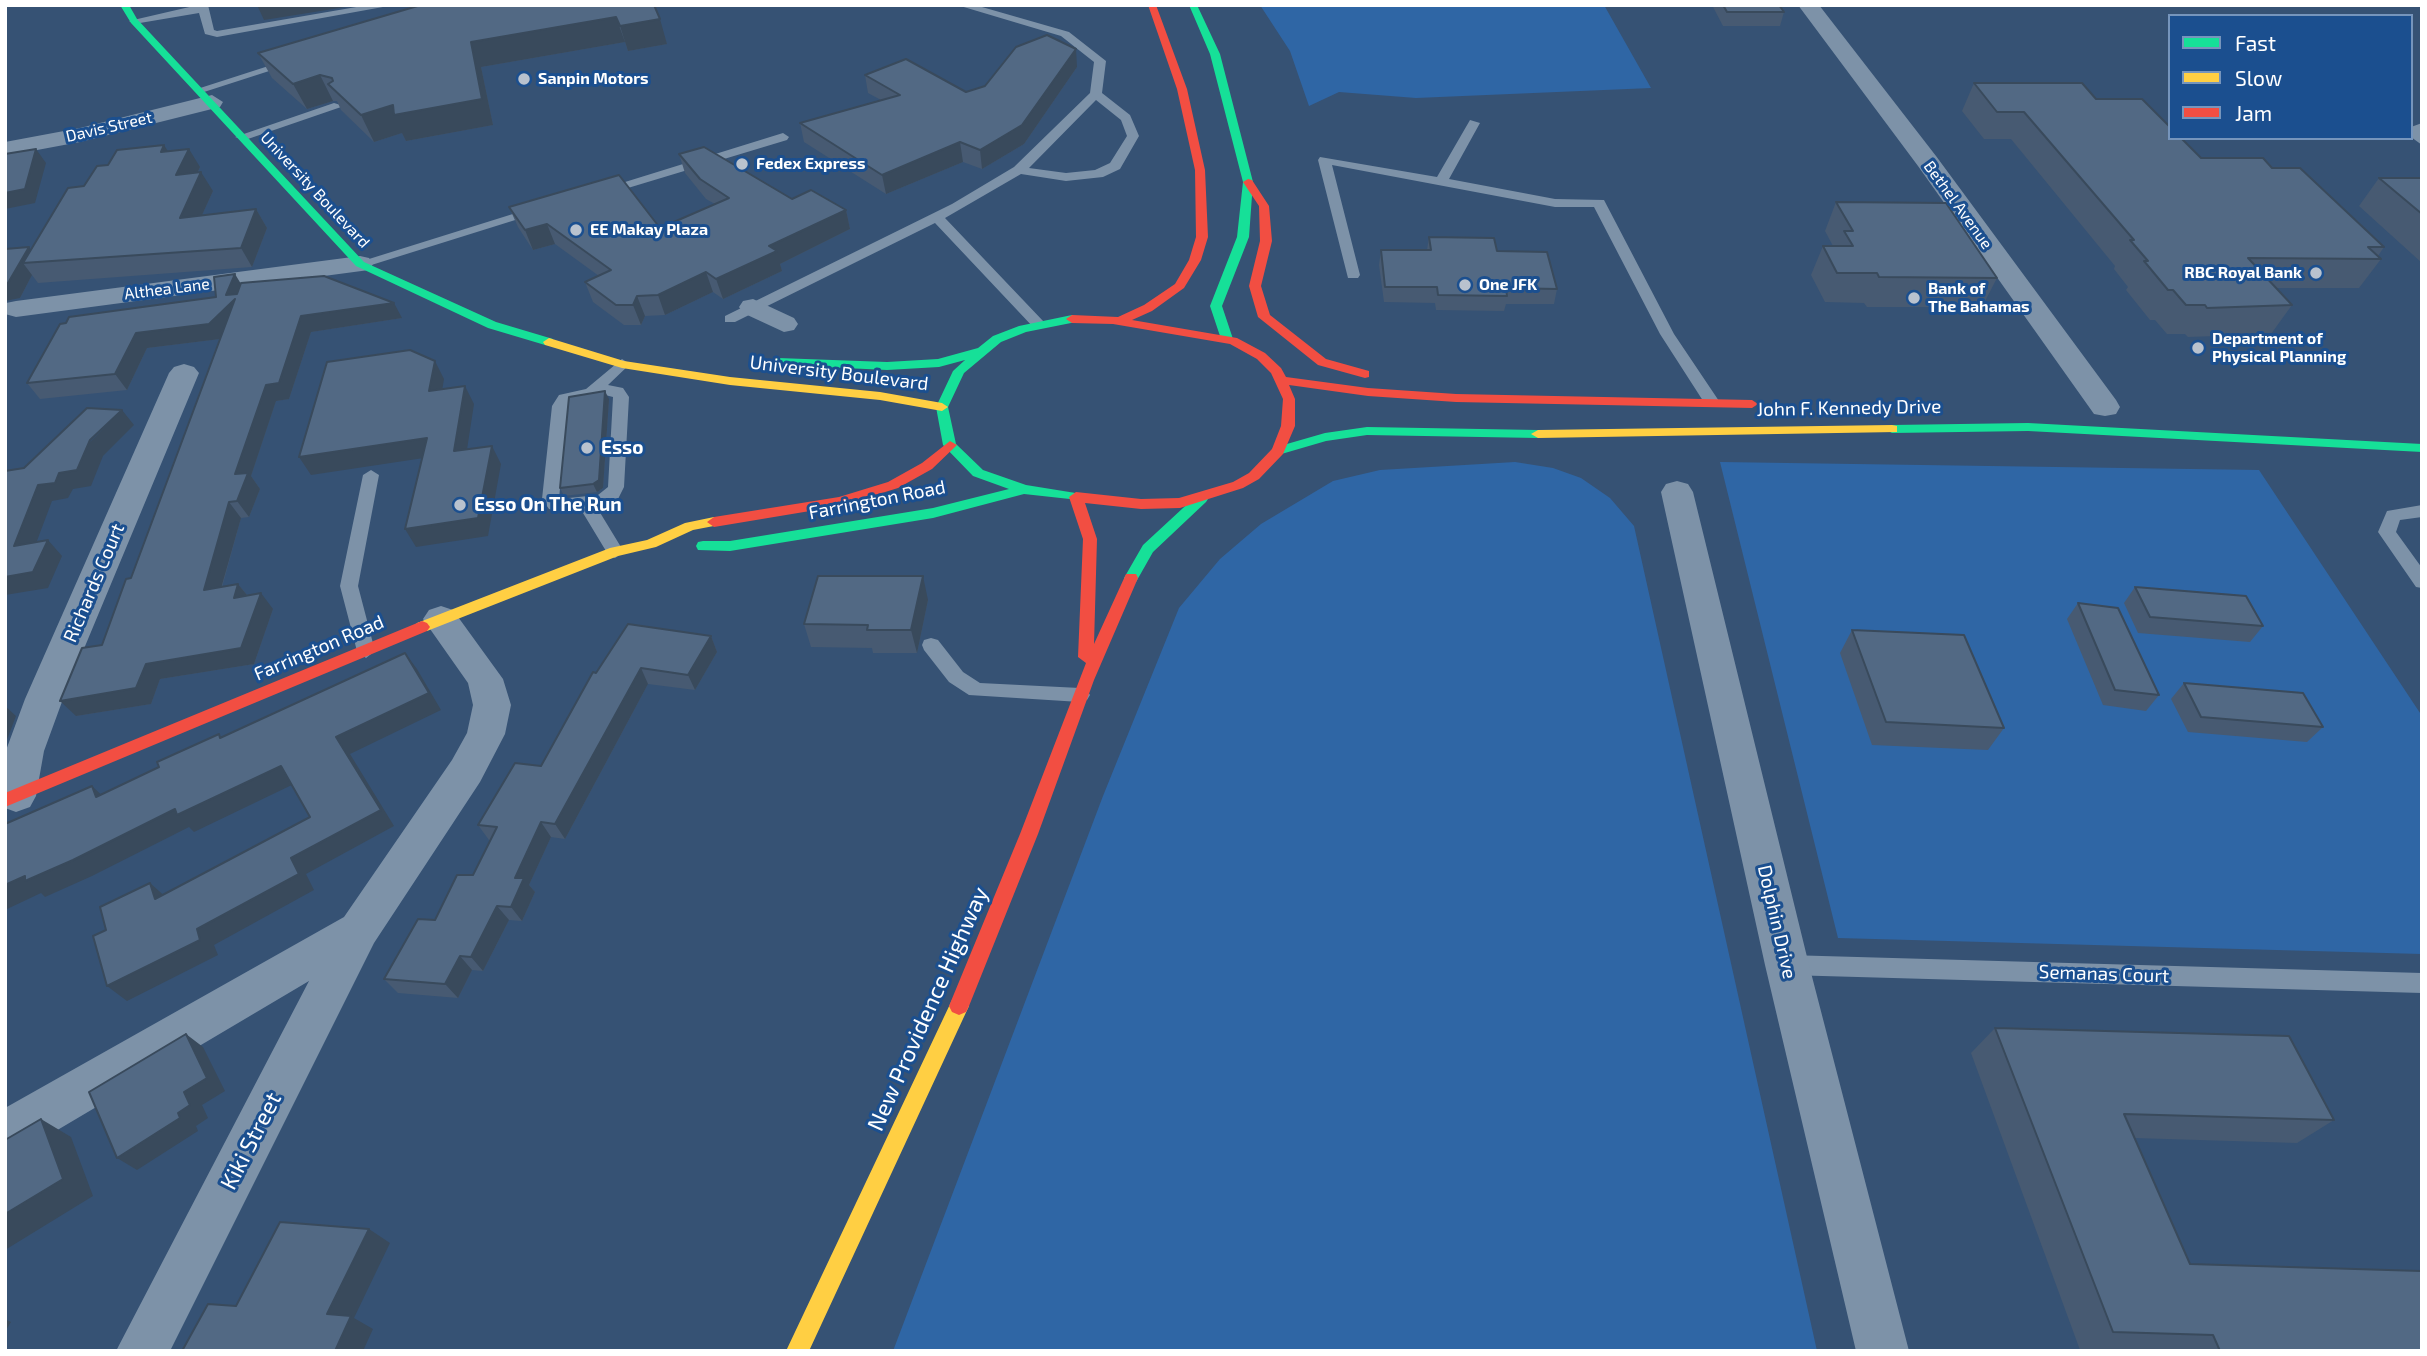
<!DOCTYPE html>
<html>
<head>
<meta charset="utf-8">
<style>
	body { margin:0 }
	#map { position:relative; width:2427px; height:1356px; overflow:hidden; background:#365274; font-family:"Exo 2",sans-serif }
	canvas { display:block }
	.frame { position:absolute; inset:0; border:7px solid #fff; pointer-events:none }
	.legend { position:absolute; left:2168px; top:14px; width:245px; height:126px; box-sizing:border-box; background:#1b4f8f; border:2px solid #7695bc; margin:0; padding:9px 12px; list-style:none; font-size:21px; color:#fff }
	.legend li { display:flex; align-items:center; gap:14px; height:35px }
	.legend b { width:35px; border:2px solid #7695bc }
</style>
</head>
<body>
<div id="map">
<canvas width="2427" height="1356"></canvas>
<div class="frame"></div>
<ul class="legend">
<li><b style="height:9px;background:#16e098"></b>Fast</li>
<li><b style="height:9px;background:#ffcf43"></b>Slow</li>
<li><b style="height:9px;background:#f24e42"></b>Jam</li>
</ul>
</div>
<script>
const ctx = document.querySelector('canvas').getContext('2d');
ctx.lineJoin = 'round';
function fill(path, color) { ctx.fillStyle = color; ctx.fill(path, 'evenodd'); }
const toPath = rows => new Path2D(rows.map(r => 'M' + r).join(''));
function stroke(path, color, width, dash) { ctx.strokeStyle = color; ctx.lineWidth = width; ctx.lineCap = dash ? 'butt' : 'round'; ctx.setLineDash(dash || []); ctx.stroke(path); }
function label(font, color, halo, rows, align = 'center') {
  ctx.font = font + ' "Exo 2",sans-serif'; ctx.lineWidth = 6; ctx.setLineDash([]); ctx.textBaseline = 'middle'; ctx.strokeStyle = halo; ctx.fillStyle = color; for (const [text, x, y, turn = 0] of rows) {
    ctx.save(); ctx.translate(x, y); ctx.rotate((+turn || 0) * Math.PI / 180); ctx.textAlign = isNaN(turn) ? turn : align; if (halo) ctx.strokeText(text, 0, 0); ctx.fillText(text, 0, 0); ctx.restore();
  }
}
fill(toPath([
	[1260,5,1604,5,1651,88,1416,98,1339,92,1309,106,1290,51],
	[1515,462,1553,468,1581,478,1610,498,1634,526,1817,1351,893,1351,1103,796,1179,608,1220,559,1261,524,1333,481,1380,470],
	[1720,462,2259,470,2422,716,2422,954,1838,938]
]), '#2f66a5');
fill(toPath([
	[198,5,208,5,214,30,217,31,368,5,394,5,217,37,205,34,199,13,134,24,129,21,198,5],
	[957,5,975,5,1069,32,1106,61,1102,93,1130,115,1139,136,1120,169,1103,177,1066,181,1021,174,945,218,1044,322,1044,328,1034,328,935,223,735,322,725,322,725,316,952,204,1014,167,1090,93,1094,62,1061,36,957,5],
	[1096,100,1121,120,1127,136,1110,163,1095,170,1066,173,1029,168,1096,100],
	[284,61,294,63,204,92,194,90,284,61],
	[334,103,344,106,245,140,235,137,334,103],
	[1470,120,1480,123,1449,179,1555,199,1604,200,1674,334,1721,404,1719,407,1707,407,1660,334,1594,207,1555,207,1332,165,1360,275,1358,278,1348,278,1318,160,1320,157,1437,177,1470,120],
	[2422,123,2421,132,2422,145,2411,137,2411,127,2422,123],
	[783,133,789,137,787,140,608,194,596,191,783,133],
	[532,208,544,211,365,267,353,264,532,208],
	[622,359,630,364,608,385,623,388,629,397,624,487,618,499,596,506,624,552,615,558,609,556,580,508,555,511,549,509,542,499,552,406,559,395,586,389,622,359],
	[605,395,613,397,608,487,598,495,559,499,568,406,571,402,605,395],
	[371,470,379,475,358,586,375,651,366,658,357,651,340,586,363,475,371,470],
	[2422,505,2422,517,2400,520,2396,532,2422,568,2422,588,2416,587,2378,532,2387,511,2422,505],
	[931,638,938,640,963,672,980,683,1080,688,1087,690,1090,695,1087,700,1080,702,969,695,949,682,924,650,922,645,924,640,931,638],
	[1787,955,2422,973,2422,993,1787,975,1779,972,1776,965,1779,958,1787,955]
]), '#7d92a8');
fill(toPath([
	[1798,5,1819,5,1936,156,2116,400,2120,407,2116,414,2105,416,2094,414,1918,166,1798,5],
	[212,95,223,102,220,107,80,142,5,156,5,142,80,128,212,95],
	[360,256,369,258,373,264,369,270,16,317,5,314,6,303,16,301,360,256],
	[753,299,794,318,798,324,794,330,784,332,743,313,739,307,743,301,753,299],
	[184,364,194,367,199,373,63,699,44,751,36,796,30,807,16,812,5,808,5,753,25,699,169,373,174,367,184,364],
	[1677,481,1688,484,1693,492,1809,965,1909,1351,1856,1351,1765,965,1661,492,1666,484,1677,481],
	[441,606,453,610,503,679,511,705,505,734,480,782,374,943,170,1351,116,1351,309,981,22,1151,5,1157,5,1108,344,917,452,760,467,733,473,705,468,683,423,619,429,610,441,606]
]), '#7d92a8');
fill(toPath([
	[120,5,129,5,137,19,364,262,496,322,553,339,553,345,545,345,488,328,356,266,131,23,120,5],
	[1189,5,1197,5,1220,54,1253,182,1249,237,1222,306,1233,339,1227,343,1221,339,1210,306,1237,237,1243,182,1210,54,1189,5],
	[1072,315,1078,319,1076,322,1026,332,1001,342,964,373,948,407,956,444,983,470,1026,485,1088,495,1090,498,1088,501,1024,494,933,518,730,551,698,550,696,546,698,542,703,541,730,541,933,508,1009,489,973,476,943,445,936,407,953,371,965,360,939,367,887,370,782,365,776,361,778,358,887,362,938,359,978,348,993,336,1019,326,1072,315],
	[2028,423,2422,444,2422,452,2028,431,1892,433,1885,429,1892,425,2028,423],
	[1367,427,1538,430,1545,434,1538,438,1367,435,1326,441,1278,455,1271,451,1273,448,1325,433,1367,427],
	[1201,494,1206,496,1208,499,1206,502,1153,552,1136,582,1126,582,1124,578,1143,545,1196,496,1201,494]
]), '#16e098');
fill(toPath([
	[549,338,624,361,730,377,880,392,942,403,948,407,942,411,880,400,730,385,622,368,545,345,543,342,549,338],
	[1892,425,1897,426,1897,432,1538,438,1531,434,1538,430,1892,425],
	[714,517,721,522,719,525,693,530,656,547,618,556,427,631,417,631,414,627,417,623,610,548,647,540,685,523,714,517],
	[959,997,966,1000,969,1006,809,1351,786,1351,952,1000,959,997]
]), '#ffcf43');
fill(toPath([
	[1148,5,1156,5,1187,89,1205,170,1208,237,1201,260,1184,288,1152,311,1132,320,1237,338,1265,353,1281,368,1286,377,1368,388,1456,394,1752,400,1758,404,1752,408,1456,402,1368,396,1289,385,1295,399,1295,426,1283,454,1259,479,1243,488,1180,508,1141,509,1085,503,1097,539,1094,644,1126,574,1136,574,1138,578,1094,680,1038,834,969,1006,966,1012,959,1015,952,1012,949,1006,1020,834,1086,663,1078,657,1083,539,1069,497,1076,492,1141,499,1179,498,1233,482,1249,473,1272,449,1281,426,1283,399,1271,373,1257,359,1230,344,1113,324,1072,323,1066,319,1072,315,1118,317,1144,305,1175,284,1189,260,1196,237,1195,170,1177,89,1148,5],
	[1248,179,1252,180,1269,206,1272,241,1261,286,1270,315,1326,359,1369,371,1369,377,1365,378,1318,365,1258,317,1249,286,1260,241,1259,206,1243,182,1248,179],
	[950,441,957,445,932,469,898,488,840,506,714,527,707,522,714,517,839,497,888,482,922,463,950,441],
	[422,621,427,623,430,627,427,631,5,807,5,793,422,621]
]), '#f24e42');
fill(toPath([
	[654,5,667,44,628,51,625,42,481,67,493,125,406,141,402,133,374,142,341,110,337,101,333,101,307,109,272,78,258,53],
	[1712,5,1779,5,1784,12,1780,26,1723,26],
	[1077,67,1024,144,982,169,963,162,886,194,804,142,800,123,881,100,868,93,865,75,966,92],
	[1974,83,2096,99,2201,158,2272,168,2384,247,2378,256,2381,259,2359,288,2276,288,2292,305,2271,334,2188,337,2185,334,2167,334,2155,320,2150,320,2126,290,2128,287,2114,269,2115,266,2011,139,1984,139,1962,111],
	[168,151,200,167,198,172,213,191,202,215,256,209,267,228,252,267,38,283,32,275,20,298,5,249,31,250,84,186,108,165],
	[679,154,792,199,846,210,850,229,780,264,782,271,723,299,713,292,665,315,645,316,641,325,624,325,593,302,585,282,599,276,555,244,533,250,518,227,509,207,660,228,715,204,706,199,685,173],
	[2379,178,2422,178,2422,263,2359,206],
	[1836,202,1997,278,1982,307,1867,307,1864,303,1825,302,1811,275,1823,246,1833,246,1825,231],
	[1429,237,1497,251,1557,289,1554,304,1506,304,1504,311,1436,310,1435,303,1384,302,1379,265,1381,250,1427,250],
	[241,284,402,318,311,332,289,399,276,401,251,476,260,489,249,517,241,518,222,587,238,584,248,596,273,609,254,664,160,679,151,704,76,716,102,645,131,578,220,339,147,348,127,390,40,399,27,383,216,297],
	[609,399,603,488,597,492,564,496,560,488],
	[2135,587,2263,626,2250,642,2138,633,2124,603],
	[928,600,917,653,873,653,872,648,811,647,804,624],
	[2078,603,2159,695,2146,711,2103,705,2067,619],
	[1852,630,2004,728,1988,750,1872,745,1840,653],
	[711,636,717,652,695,690,648,684,565,839,551,837,529,885,535,892,522,921,509,920,483,971,472,970,458,998,398,993,384,979,473,875,491,840,489,840,478,825,541,766,596,673],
	[2184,683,2323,727,2307,742,2188,732,2171,699],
	[1995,1028,2334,1120,2297,1143,2134,1138,2190,1264,2422,1351,2080,1350,1971,1053]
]), '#475a72');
fill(toPath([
	[257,5,358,5,264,20],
	[616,17,625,42,481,67,493,125,406,141,402,133,374,142,361,115,471,42],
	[660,19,667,44,628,51,620,26],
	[1076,49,1077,67,1024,144,982,169,980,150],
	[320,75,333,101,307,109,293,84],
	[960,142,963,162,886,194,882,175],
	[164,145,176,164,161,152],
	[36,149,46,163,35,203,5,209,5,193],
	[189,149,200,167,188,194,176,175],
	[201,172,213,191,192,237,180,218],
	[256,209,267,228,252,267,241,248],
	[846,210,850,229,780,264,782,271,723,299,716,279,769,246],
	[547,224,555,244,533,250,525,230],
	[29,247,40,262,23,263,32,275,20,298,5,301,5,284],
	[706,272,713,292,665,315,658,295],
	[235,274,244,289,220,339,147,348,127,390,115,374,136,333,226,295],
	[637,296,645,316,641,325,633,305],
	[394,303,402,318,311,332,289,399,276,401,251,476,260,489,249,517,237,501,235,474,266,385,301,316],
	[435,361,444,379,439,409,429,391],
	[465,386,474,404,464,469,454,451],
	[605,391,609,399,603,488,597,492,593,484],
	[122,410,134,425,103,456,91,486,73,489,68,498,52,501,29,562,14,546,38,485,59,473],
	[427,438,437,456,311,475,299,457],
	[492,446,501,464,488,536,416,547,405,529],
	[229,502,241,518,216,606,204,590],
	[48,540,62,556,48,588,5,595,5,577],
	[923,576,928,600,917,653,911,630],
	[238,584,251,600,234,598],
	[261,593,273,609,254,664,160,679,151,704,76,716,60,701,146,664],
	[711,636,717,652,695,690,688,675],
	[405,653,417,669,441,710,350,754,394,826,306,874,314,890,214,945,218,955,127,1001,107,986,197,929,291,858,381,810,336,737],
	[641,668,648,684,565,839,555,824],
	[5,706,16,716,5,745],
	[281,766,296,783,194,832,189,827,92,876,45,897,41,893,5,910,5,885,175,809],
	[92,786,110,803,96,797],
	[541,822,551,837,529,885,535,892,522,921,511,907,515,878],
	[150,883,168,899,155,899],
	[497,906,509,920,483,971,471,957],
	[460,956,472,970,458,998,445,984],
	[186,1034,203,1047,225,1091,202,1105,208,1118,196,1126,198,1131,137,1170,117,1158,184,1092],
	[41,1119,71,1137,93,1196,5,1250,5,1214],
	[369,1229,390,1243,354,1318,373,1329,363,1351,335,1351,327,1314],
	[5,1319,11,1322,5,1332]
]), '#394a5c');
const building = toPath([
	[421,5,654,5,660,19,620,26,616,17,471,42,482,99,394,115,393,105,361,115,328,84,333,81,332,78,320,75,293,84,258,53,421,5],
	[1723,5,1779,5,1784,12,1727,12,1723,5],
	[1047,35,1076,49,1022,125,980,150,960,142,882,175,800,123,900,95,865,75,906,59,966,92,985,86,1016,47,1047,35],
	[1974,83,2082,83,2096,99,2142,99,2170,127,2170,138,2181,138,2201,158,2263,158,2272,168,2300,168,2384,247,2368,247,2381,259,2248,258,2292,305,2207,308,2205,305,2186,305,2173,290,2168,290,2144,261,2148,261,2130,240,2134,240,2024,112,1997,112,1974,83],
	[164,145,161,152,189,149,176,175,201,172,180,218,256,209,241,248,23,263,68,188,84,186,97,166,108,165,117,150,164,145],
	[704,147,792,199,811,190,846,210,769,246,777,251,716,279,706,272,658,295,637,296,633,305,616,305,585,282,611,270,547,224,525,230,509,207,619,175,660,228,729,198,700,179,679,154,704,147],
	[36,149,25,189,5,193,5,154,36,149],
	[2379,178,2422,178,2422,214,2379,178],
	[1836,202,1946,203,1997,278,1879,277,1877,273,1837,273,1823,246,1853,246,1844,231,1853,231,1836,202],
	[1429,237,1494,238,1497,251,1547,252,1557,289,1506,288,1507,296,1438,295,1437,287,1385,287,1381,250,1431,250,1429,237],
	[29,247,8,283,5,284,5,249,29,247],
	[235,274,226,295,237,294,241,283,324,276,394,303,301,316,279,383,266,385,235,474,248,473,237,501,229,502,204,590,238,584,234,598,261,593,241,648,146,664,136,688,60,701,82,648,102,645,126,579,131,578,235,299,209,324,136,333,115,374,27,383,60,324,66,323,69,317,216,297,214,277,235,274],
	[410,350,435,361,429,391,465,386,454,451,492,446,478,518,405,529,427,438,299,457,327,362,410,350],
	[605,391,599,480,593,484,560,488,569,397,605,391],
	[87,408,122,410,90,440,77,470,59,473,55,483,38,485,14,546,48,540,33,572,5,577,5,471,24,468,87,408],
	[818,576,923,576,911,630,867,630,868,625,804,624,818,576],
	[2135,587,2246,596,2263,626,2150,617,2135,587],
	[2078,603,2118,608,2159,695,2115,690,2078,603],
	[628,624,711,636,688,675,641,668,555,824,541,822,515,878,524,878,511,907,497,906,471,957,460,956,445,984,384,979,418,919,435,920,457,875,473,875,497,827,478,825,515,763,541,766,593,672,596,673,628,624],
	[1852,630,1964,635,2004,728,1886,722,1852,630],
	[405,653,429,693,336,737,381,810,291,858,299,874,197,929,200,940,107,986,93,936,106,930,100,907,150,883,155,899,310,817,281,766,177,815,175,809,73,860,25,881,25,876,5,885,5,824,92,786,96,797,159,767,157,762,219,734,220,738,405,653],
	[2184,683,2303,693,2323,727,2201,717,2184,683],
	[1995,1028,2289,1036,2334,1120,2124,1114,2190,1264,2421,1271,2422,1273,2422,1351,2220,1351,2213,1335,2113,1332,1995,1028],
	[186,1034,207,1078,184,1092,190,1105,178,1113,180,1118,117,1158,89,1092,186,1034],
	[41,1119,63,1179,5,1214,5,1140,41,1119],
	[280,1222,369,1229,327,1314,351,1316,335,1351,182,1351,208,1304,236,1306,280,1222]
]);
fill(building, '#526984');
stroke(building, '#394a5c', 2);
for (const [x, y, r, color] of [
	[524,79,7,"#b9c2ce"],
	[742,164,7,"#b9c2ce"],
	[576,230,7,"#b9c2ce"],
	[2316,273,7,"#b9c2ce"],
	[1465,285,7,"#b9c2ce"],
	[1914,298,7,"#b9c2ce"],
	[2198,348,7,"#b9c2ce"],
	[587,448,7,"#b9c2ce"],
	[460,505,7,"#b9c2ce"]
]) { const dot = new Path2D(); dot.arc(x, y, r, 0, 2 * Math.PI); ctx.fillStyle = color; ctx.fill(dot); stroke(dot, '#1b4f8f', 2.5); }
label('bold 16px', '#fff', '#1b4f8f', [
	["Sanpin Motors",538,79],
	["Fedex Express",756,164],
	["EE Makay Plaza",590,230],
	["RBC Royal Bank",2302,273,"right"],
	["One JFK",1479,285],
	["Bank of",1928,289],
	["The Bahamas",1928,307],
	["Department of",2212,339],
	["Physical Planning",2212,357]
], 'left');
label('16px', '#fff', '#1b4f8f', [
	["Davis Street",109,127,-13],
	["University Boulevard",315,190,47],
	["Bethel Avenue",1958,205,54],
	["Althea Lane",167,289,-7]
]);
label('19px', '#fff', '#1b4f8f', [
	["University Boulevard",839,373,7],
	["John F. Kennedy Drive",1849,408,-1],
	["Farrington Road",877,500,-11],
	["Richards Court",94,583,-67],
	["Farrington Road",319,648,-23],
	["Dolphin Drive",1777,922,77],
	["Semanas Court",2104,974,2]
]);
label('bold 19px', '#fff', '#1b4f8f', [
	["Esso",601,448],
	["Esso On The Run",474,505]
], 'left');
label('23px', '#fff', '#1b4f8f', [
	["New Providence Highway",928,1009,-66],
	["Kiki Street",251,1141,-63]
]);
</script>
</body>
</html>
